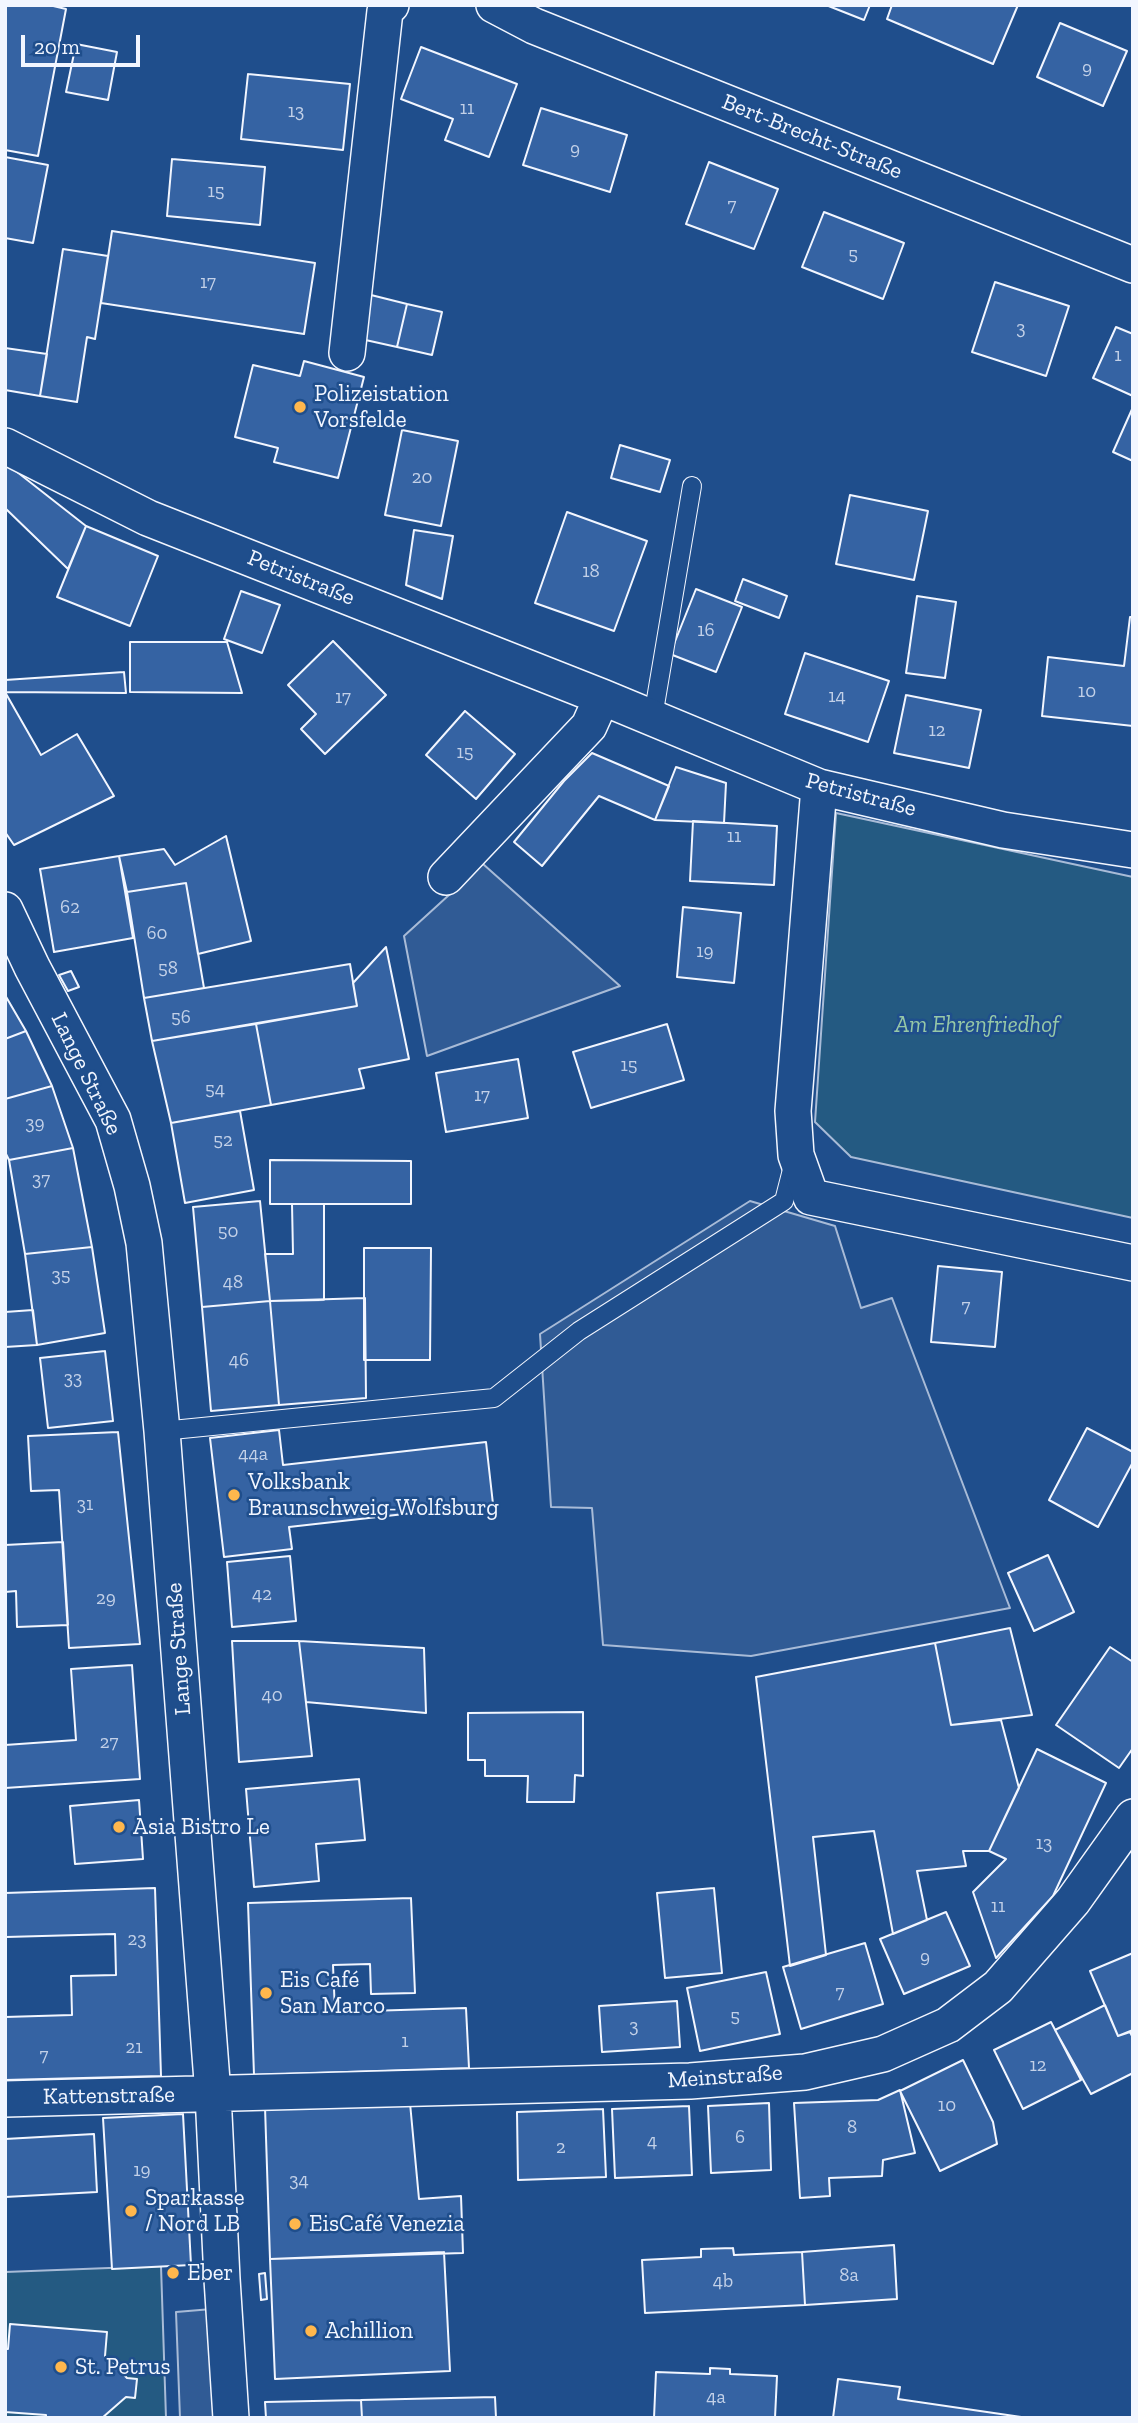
<!DOCTYPE html>
<html>
<head>
<meta charset="utf-8">
<style>
	body { margin:0 }
	#map { position:relative; width:1138px; height:2423px; overflow:hidden; background:#1f4e8c; font-family:"Zilla Slab",serif }
	canvas { display:block }
	.frame { position:absolute; inset:0; border:7px solid #f2f6ff; pointer-events:none }
	.scale { position:absolute; left:21px; top:35px; width:119px; height:32px; box-sizing:border-box; border:4px solid #f2f6ff; border-top:0; padding-left:9px; font-size:21px; line-height:24px; white-space:nowrap; color:#f2f6ff; -webkit-text-stroke:5px #1f4e8c; paint-order:stroke }
</style>
</head>
<body>
<div id="map">
<canvas width="1138" height="2423"></canvas>
<div class="frame"></div>
<div class="scale">20 m</div>
</div>
<script>
const ctx = document.querySelector('canvas').getContext('2d');
ctx.lineJoin = 'round';
function fill(path, color) { ctx.fillStyle = color; ctx.fill(path, 'evenodd'); }
const toPath = rows => new Path2D(rows.map(r => 'M' + r).join(''));
function stroke(path, color, width, dash) { ctx.strokeStyle = color; ctx.lineWidth = width; ctx.lineCap = dash ? 'butt' : 'round'; ctx.setLineDash(dash || []); ctx.stroke(path); }
function label(font, color, halo, rows, align = 'center') {
  ctx.font = font + ' "Zilla Slab",serif'; ctx.lineWidth = 5; ctx.setLineDash([]); ctx.textBaseline = 'middle'; ctx.strokeStyle = halo; ctx.fillStyle = color; for (const [text, x, y, turn = 0] of rows) {
    ctx.save(); ctx.translate(x, y); ctx.rotate((+turn || 0) * Math.PI / 180); ctx.textAlign = isNaN(turn) ? turn : align; if (halo) ctx.strokeText(text, 0, 0); ctx.fillText(text, 0, 0); ctx.restore();
  }
}
const green = toPath([
	[836,813,1133,877,1133,1218,851,1157,815,1122,836,813],
	[161,2266,166,2418,5,2418,5,2272,161,2266]
]);
fill(green, '#245a82');
stroke(green, '#a8bbd7', 2);
const parking = toPath([
	[483,864,620,986,427,1056,404,936,483,864],
	[750,1201,835,1226,861,1308,892,1298,1010,1608,751,1656,603,1645,592,1508,551,1507,540,1334,750,1201],
	[224,2308,231,2418,180,2418,176,2312,224,2308]
]);
fill(parking, '#305b95');
stroke(parking, '#a8bbd7', 2);
const building = toPath([
	[5,5,49,5,66,9,38,156,5,150,5,5],
	[826,5,870,5,864,20,826,5],
	[892,5,1018,5,993,64,887,19,892,5],
	[1060,23,1127,51,1103,106,1037,77,1060,23],
	[76,44,117,52,108,100,66,92,76,44],
	[421,47,517,84,489,157,445,140,453,119,401,99,421,47],
	[248,74,350,84,343,150,241,139,248,74],
	[541,108,627,135,610,192,523,165,541,108],
	[5,157,48,165,33,243,5,238,5,157],
	[172,159,265,167,260,225,167,216,172,159],
	[709,162,778,189,754,249,686,224,709,162],
	[824,212,904,243,883,299,802,267,824,212],
	[112,231,315,263,304,334,101,303,112,231],
	[63,249,108,256,95,339,87,337,77,402,40,396,63,249],
	[995,282,1069,306,1046,376,972,352,995,282],
	[371,295,407,304,397,347,361,339,371,295],
	[407,304,442,312,432,355,397,347,407,304],
	[1116,327,1133,334,1133,396,1093,378,1116,327],
	[5,348,47,354,40,396,5,390,5,348],
	[304,361,364,377,338,478,274,462,278,448,235,437,253,365,300,376,304,361],
	[1133,407,1133,461,1113,452,1133,407],
	[402,430,458,441,441,526,385,515,402,430],
	[620,445,670,460,660,492,611,478,620,445],
	[5,466,12,468,86,526,68,569,5,508,5,466],
	[850,495,928,511,914,580,836,564,850,495],
	[567,512,647,541,614,631,535,603,567,512],
	[86,526,158,556,130,626,57,597,86,526],
	[414,530,453,536,442,599,406,585,414,530],
	[743,579,787,596,779,618,735,601,743,579],
	[696,589,742,607,716,672,670,654,696,589],
	[241,591,280,605,262,653,224,639,241,591],
	[917,596,956,602,945,678,906,673,917,596],
	[1130,617,1133,617,1133,726,1042,716,1048,657,1124,666,1130,617],
	[333,641,386,695,325,754,301,729,316,714,288,685,333,641],
	[130,642,227,642,242,693,130,692,130,642],
	[805,653,889,681,868,742,785,714,805,653],
	[124,672,126,693,5,692,5,680,124,672],
	[5,692,41,755,77,734,114,796,14,845,5,832,5,692],
	[906,695,981,710,969,768,894,753,906,695],
	[465,711,515,754,476,799,426,755,465,711],
	[592,753,669,786,655,820,599,796,542,866,514,842,564,781,592,753],
	[676,767,726,783,724,823,655,820,676,767],
	[693,821,777,826,774,885,690,881,693,821],
	[226,836,251,941,198,954,186,883,127,892,119,856,164,849,175,865,226,836],
	[119,856,133,938,54,952,40,869,119,856],
	[186,883,204,988,144,998,127,892,186,883],
	[683,907,741,913,734,983,677,977,683,907],
	[386,947,409,1059,359,1069,364,1088,271,1105,256,1024,357,1006,353,983,386,947],
	[350,964,357,1006,152,1041,144,998,350,964],
	[71,971,79,987,68,991,59,975,71,971],
	[5,995,26,1031,5,1039,5,995],
	[256,1024,271,1105,171,1123,152,1041,256,1024],
	[667,1024,684,1080,591,1108,573,1052,667,1024],
	[26,1031,52,1086,5,1099,5,1039,26,1031],
	[518,1059,528,1118,446,1132,436,1073,518,1059],
	[52,1086,73,1148,9,1160,5,1152,5,1099,52,1086],
	[240,1111,254,1190,185,1203,171,1123,240,1111],
	[73,1148,92,1247,25,1254,9,1160,73,1148],
	[270,1160,411,1161,411,1204,270,1204,270,1160],
	[260,1201,270,1301,202,1307,193,1207,260,1201],
	[292,1204,324,1204,324,1300,270,1301,265,1254,293,1254,292,1204],
	[92,1247,105,1333,37,1345,25,1254,92,1247],
	[364,1248,431,1248,430,1360,364,1360,364,1248],
	[938,1266,1002,1272,995,1347,931,1342,938,1266],
	[365,1298,366,1398,279,1405,270,1301,365,1298],
	[270,1301,279,1405,211,1411,202,1307,270,1301],
	[33,1310,37,1345,5,1347,5,1312,33,1310],
	[105,1351,113,1421,48,1428,40,1358,105,1351],
	[1087,1428,1133,1452,1133,1462,1098,1527,1049,1500,1087,1428],
	[279,1430,283,1465,486,1442,493,1504,289,1527,292,1549,224,1557,210,1438,279,1430],
	[118,1432,140,1644,69,1648,59,1490,31,1491,28,1436,118,1432],
	[63,1542,68,1625,17,1627,16,1591,5,1592,5,1545,63,1542],
	[1048,1555,1074,1612,1034,1631,1008,1573,1048,1555],
	[290,1556,296,1621,232,1627,227,1562,290,1556],
	[1010,1628,1032,1715,951,1725,935,1643,1010,1628],
	[232,1641,299,1641,312,1756,239,1762,232,1641],
	[299,1641,424,1648,426,1713,306,1702,299,1641],
	[935,1643,951,1725,1001,1720,1019,1788,989,1851,963,1851,966,1866,917,1871,927,1920,893,1934,874,1831,813,1837,826,1955,790,1966,756,1677,935,1643],
	[1110,1647,1133,1662,1133,1748,1119,1768,1056,1725,1110,1647],
	[132,1665,140,1779,5,1788,5,1745,76,1740,71,1669,132,1665],
	[583,1712,583,1776,575,1775,574,1802,527,1802,528,1776,485,1776,485,1760,468,1760,468,1713,583,1712],
	[1037,1749,1106,1783,1053,1896,996,1958,973,1892,1006,1859,989,1851,1037,1749],
	[359,1779,365,1840,316,1844,319,1881,254,1887,246,1789,359,1779],
	[139,1800,143,1859,75,1864,70,1806,139,1800],
	[155,1888,161,2076,5,2080,5,2017,72,2015,71,1976,116,1975,115,1934,6,1937,5,1893,155,1888],
	[714,1888,722,1973,665,1978,657,1893,714,1888],
	[411,1898,415,1993,371,1994,370,1964,333,1965,335,2012,466,2008,469,2068,254,2075,248,1903,411,1898],
	[946,1912,970,1966,904,1994,880,1939,946,1912],
	[865,1943,883,2004,801,2029,783,1967,865,1943],
	[1133,1953,1133,2030,1118,2036,1090,1971,1133,1953],
	[766,1972,780,2034,700,2051,687,1988,766,1972],
	[677,2001,680,2047,602,2052,599,2006,677,2001],
	[1105,2005,1118,2036,1130,2032,1133,2038,1133,2073,1091,2094,1055,2030,1105,2005],
	[1051,2022,1081,2080,1023,2109,994,2050,1051,2022],
	[963,2060,993,2122,997,2144,940,2171,900,2091,963,2060],
	[900,2090,915,2153,883,2160,882,2176,829,2178,830,2196,800,2198,794,2103,878,2100,900,2090],
	[410,2103,419,2199,461,2196,463,2253,270,2259,265,2107,410,2103],
	[769,2103,771,2170,711,2173,708,2106,769,2103],
	[689,2106,692,2175,615,2178,612,2109,689,2106],
	[603,2109,606,2177,518,2180,517,2112,603,2109],
	[183,2114,191,2265,112,2269,103,2118,183,2114],
	[94,2134,97,2192,5,2197,5,2139,94,2134],
	[894,2245,897,2299,805,2305,802,2252,894,2245],
	[733,2248,734,2255,802,2252,805,2305,645,2313,642,2260,701,2257,701,2249,733,2248],
	[444,2252,450,2371,275,2379,270,2259,444,2252],
	[265,2273,267,2299,261,2300,259,2274,265,2273],
	[10,2324,107,2332,105,2356,127,2378,137,2379,135,2398,126,2397,102,2418,46,2418,46,2415,5,2412,5,2349,8,2349,10,2324],
	[710,2368,730,2369,730,2374,777,2376,775,2418,654,2418,656,2372,710,2374,710,2368],
	[838,2379,900,2387,898,2399,1028,2418,833,2418,838,2379],
	[495,2397,496,2418,362,2418,361,2400,495,2397],
	[361,2400,362,2418,266,2418,265,2402,361,2400]
]);
fill(building, '#3563a3');
stroke(building, '#f2f6ff', 2);
const lane = toPath([
	[653,717,692,486],
	[162,1431,494,1398,579,1331,784,1201,794,1162]
]);
const street = toPath([
	[494,5,534,26,1133,265],
	[347,353,385,11,391,5],
	[5,446,148,518,602,697,819,787,1003,830,1133,850],
	[819,787,793,1111,796,1155,811,1197,1133,1263],
	[446,877,589,726,602,697],
	[5,910,32,967,113,1120,132,1186,144,1243,162,1431,213,2094,222,2279,231,2418],
	[5,2099,690,2081,805,2072,883,2054,948,2025,998,1987,1073,1901,1133,1817]
]);
stroke(lane, '#f2f6ff', 20);
stroke(street, '#f2f6ff', 38);
stroke(lane, '#1f4e8c', 18);
stroke(street, '#1f4e8c', 35);
for (const [x, y, r, color] of [
	[300,407,7,"#ffb74d"],
	[234,1495,7,"#ffb74d"],
	[119,1827,7,"#ffb74d"],
	[266,1993,7,"#ffb74d"],
	[131,2211,7,"#ffb74d"],
	[295,2224,7,"#ffb74d"],
	[173,2273,7,"#ffb74d"],
	[311,2331,7,"#ffb74d"],
	[61,2367,7,"#ffb74d"]
]) { const dot = new Path2D(); dot.arc(x, y, r, 0, 2 * Math.PI); ctx.fillStyle = color; ctx.fill(dot); stroke(dot, '#1f4e8c', 2.5); }
label('19px', '#c3d1e8', null, [
	["9",1087,69],
	["11",467,109],
	["13",296,112],
	["9",575,150],
	["15",216,192],
	["7",732,206],
	["5",853,255],
	["17",208,283],
	["3",1021,329],
	["1",1118,356],
	["20",422,478],
	["18",591,572],
	["16",706,631],
	["10",1087,692],
	["14",837,697],
	["17",343,698],
	["12",937,731],
	["15",465,753],
	["11",734,837],
	["62",70,908],
	["60",157,934],
	["19",705,952],
	["58",168,969],
	["56",181,1018],
	["15",629,1066],
	["54",215,1090],
	["17",482,1096],
	["39",35,1124],
	["52",223,1141],
	["37",41,1180],
	["50",228,1232],
	["35",61,1276],
	["48",233,1283],
	["7",966,1307],
	["46",239,1361],
	["33",73,1379],
	["44a",253,1455],
	["31",85,1505],
	["42",262,1595],
	["29",106,1599],
	["40",272,1696],
	["27",109,1743],
	["13",1044,1844],
	["11",998,1907],
	["23",137,1940],
	["9",925,1958],
	["7",840,1993],
	["5",735,2017],
	["3",634,2027],
	["1",405,2042],
	["21",134,2048],
	["7",44,2056],
	["12",1038,2066],
	["10",947,2106],
	["8",852,2128],
	["6",740,2138],
	["4",652,2142],
	["2",561,2148],
	["19",142,2171],
	["34",299,2181],
	["8a",849,2276],
	["4b",723,2282],
	["4a",716,2398]
]);
label('23px', '#f2f6ff', '#1f4e8c', [
	["Bert-Brecht-Straße",812,137,22],
	["Petristraße",301,578,22],
	["Petristraße",861,795,15],
	["Lange Straße",86,1074,64],
	["Lange Straße",179,1649,-94],
	["Meinstraße",725,2077,-4],
	["Kattenstraße",109,2096,-1]
]);
label('23px', '#f2f6ff', '#1f4e8c', [
	["Polizeistation",314,394],
	["Vorsfelde",314,420],
	["Volksbank",248,1482],
	["Braunschweig-Wolfsburg",248,1508],
	["Asia Bistro Le",133,1827],
	["Eis Café",280,1980],
	["San Marco",280,2006],
	["Sparkasse",145,2198],
	["/ Nord LB",145,2224],
	["EisCafé Venezia",309,2224],
	["Eber",187,2273],
	["Achillion",325,2331],
	["St. Petrus",75,2367]
], 'left');
label('italic 23px', '#97c8a6', '#1f4e8c', [
	["Am Ehrenfriedhof",977,1025]
]);
</script>
</body>
</html>
